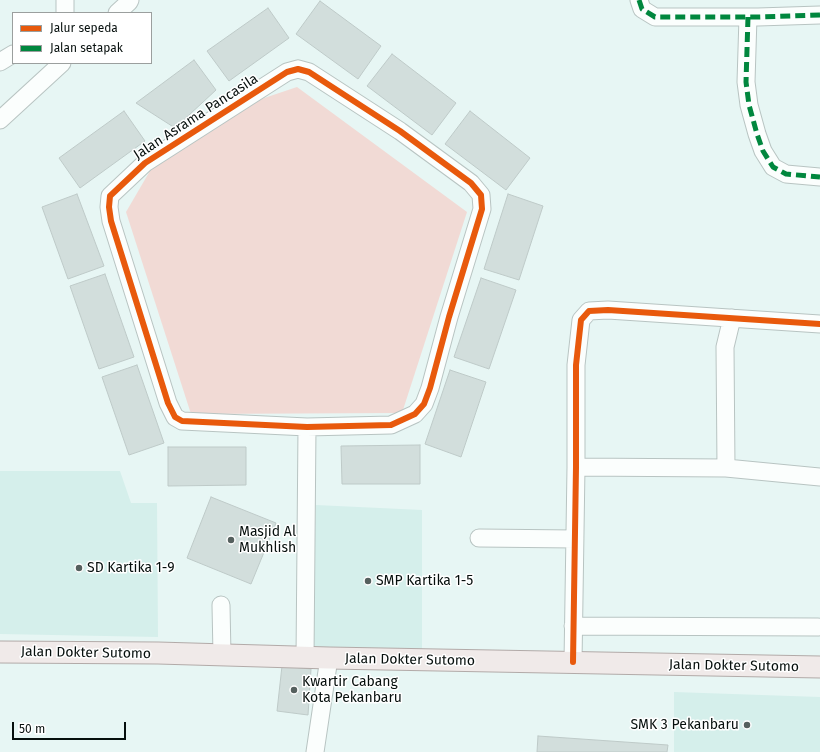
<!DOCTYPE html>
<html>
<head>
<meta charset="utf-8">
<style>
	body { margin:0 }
	#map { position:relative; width:820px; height:752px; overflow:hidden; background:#e7f6f4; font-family:"Fira Sans",sans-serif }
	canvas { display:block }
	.legend { position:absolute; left:12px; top:12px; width:140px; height:52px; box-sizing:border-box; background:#fff; border:1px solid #9b9f9e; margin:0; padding:5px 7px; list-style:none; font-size:12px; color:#060f0d }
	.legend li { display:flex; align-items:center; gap:8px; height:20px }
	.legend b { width:20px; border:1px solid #9b9f9e }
	.scale { position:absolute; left:12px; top:722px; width:114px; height:18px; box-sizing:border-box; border:2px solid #060f0d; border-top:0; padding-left:5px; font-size:12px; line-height:14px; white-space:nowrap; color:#060f0d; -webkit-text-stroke:3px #fff; paint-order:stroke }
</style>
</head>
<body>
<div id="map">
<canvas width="820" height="752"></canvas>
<ul class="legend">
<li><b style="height:5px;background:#e8590c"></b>Jalur sepeda</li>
<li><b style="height:5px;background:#00873e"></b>Jalan setapak</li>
</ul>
<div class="scale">50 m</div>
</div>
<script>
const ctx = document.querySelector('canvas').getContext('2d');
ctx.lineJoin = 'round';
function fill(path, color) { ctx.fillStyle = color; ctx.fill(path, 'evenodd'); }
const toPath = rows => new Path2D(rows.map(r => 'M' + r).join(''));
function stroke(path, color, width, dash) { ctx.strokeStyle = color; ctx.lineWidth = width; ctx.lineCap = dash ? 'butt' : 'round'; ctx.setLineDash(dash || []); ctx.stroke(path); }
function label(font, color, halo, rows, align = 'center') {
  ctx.font = font + ' "Fira Sans",sans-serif'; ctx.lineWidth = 3; ctx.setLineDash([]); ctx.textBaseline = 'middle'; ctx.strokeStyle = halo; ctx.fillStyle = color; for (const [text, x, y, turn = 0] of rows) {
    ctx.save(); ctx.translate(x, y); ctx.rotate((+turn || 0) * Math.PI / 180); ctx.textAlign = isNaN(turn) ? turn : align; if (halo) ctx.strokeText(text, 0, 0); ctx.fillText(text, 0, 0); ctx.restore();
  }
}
fill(toPath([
	[0,471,120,471,131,503,157,503,158,637,0,634],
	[316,505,422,510,422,658,311,653],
	[674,692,820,697,820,752,674,752]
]), '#d5efeb');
fill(toPath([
	[297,87,467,212,402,413,191,414,126,212,175,128]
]), '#f1dad5');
const building = toPath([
	[320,1,381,46,358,79,296,34,320,1],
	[268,8,289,38,229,81,207,51,268,8],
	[392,54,456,103,432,135,367,86,392,54],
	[194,60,216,90,175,128,136,103,194,60],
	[124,111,145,141,80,188,59,158,124,111],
	[470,111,530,158,506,190,445,144,470,111],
	[77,194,104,266,68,279,42,207,77,194],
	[508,194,543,206,519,280,484,269,508,194],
	[105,274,134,357,99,369,70,286,105,274],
	[481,278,516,290,489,369,454,357,481,278],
	[137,365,164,443,129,455,102,377,137,365],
	[450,370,486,382,461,457,425,444,450,370],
	[420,445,420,484,342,484,341,446,420,445],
	[168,447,246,447,246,485,168,486,168,447],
	[211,497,276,523,251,584,187,558,211,497],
	[282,666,311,669,308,715,277,711,282,666],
	[538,736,668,745,667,752,537,752,538,736]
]);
fill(building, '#d2dedc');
stroke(building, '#becac8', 1);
const minor = toPath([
	[639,0,642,9,655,17,758,17,820,15],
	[65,13,65,0],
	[117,13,129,2,130,0],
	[748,17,746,82,749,105,757,134,763,151,773,167,786,174,820,177],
	[0,62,13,54],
	[298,69,309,72,400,131,471,183,481,195,482,209,449,317,430,388,424,404,415,414,391,425,307,427,182,421,175,417,168,403,111,221,109,207,110,196,145,163,287,72,298,69],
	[0,120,62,63],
	[576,467,726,468,820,477],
	[726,468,725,347,732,318],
	[479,538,575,539],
	[221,605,222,655],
	[573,626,818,627],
	[305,658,307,427],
	[573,662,576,467,576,365,581,320,589,311,608,310,820,324],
	[315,752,329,658]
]);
const major = toPath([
	[0,652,158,653,329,658,820,667]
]);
stroke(minor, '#b8c4c2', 19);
stroke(major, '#b2aaa8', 23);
stroke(minor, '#fbfefd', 17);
stroke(major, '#f0eae9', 21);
stroke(toPath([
	[639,0,642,9,655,17,758,17,820,15],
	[748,17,746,82,749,105,757,134,763,151,773,167,786,174,820,177]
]), '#00873e', 5, [10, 5]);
stroke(toPath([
	[298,69,309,72,400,131,471,183,481,195,482,209,449,317,430,388,424,404,415,414,391,425,307,427,182,421,175,417,168,403,111,221,109,207,110,196,145,163,287,72,298,69],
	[573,662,576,467,576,365,581,320,589,311,608,310,820,324]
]), '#e8590c', 6);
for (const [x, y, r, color] of [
	[231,540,4,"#55605e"],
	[79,568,4,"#55605e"],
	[368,581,4,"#55605e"],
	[294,690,4,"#55605e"],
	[747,725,4,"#55605e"]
]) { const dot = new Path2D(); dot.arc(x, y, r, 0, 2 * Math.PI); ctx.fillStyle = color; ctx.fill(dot); stroke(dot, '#fff', 1.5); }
label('14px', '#060f0d', '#fff', [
	["Jalan Asrama Pancasila",196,117,-33],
	["Jalan Dokter Sutomo",86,653,1],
	["Jalan Dokter Sutomo",410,660,1],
	["Jalan Dokter Sutomo",734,666,1]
]);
label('14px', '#060f0d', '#fff', [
	["Masjid Al",239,532],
	["Mukhlish",239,548],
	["SD Kartika 1-9",87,568],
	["SMP Kartika 1-5",376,581],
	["Kwartir Cabang",302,682],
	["Kota Pekanbaru",302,698],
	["SMK 3 Pekanbaru",739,725,"right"]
], 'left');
</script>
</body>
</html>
